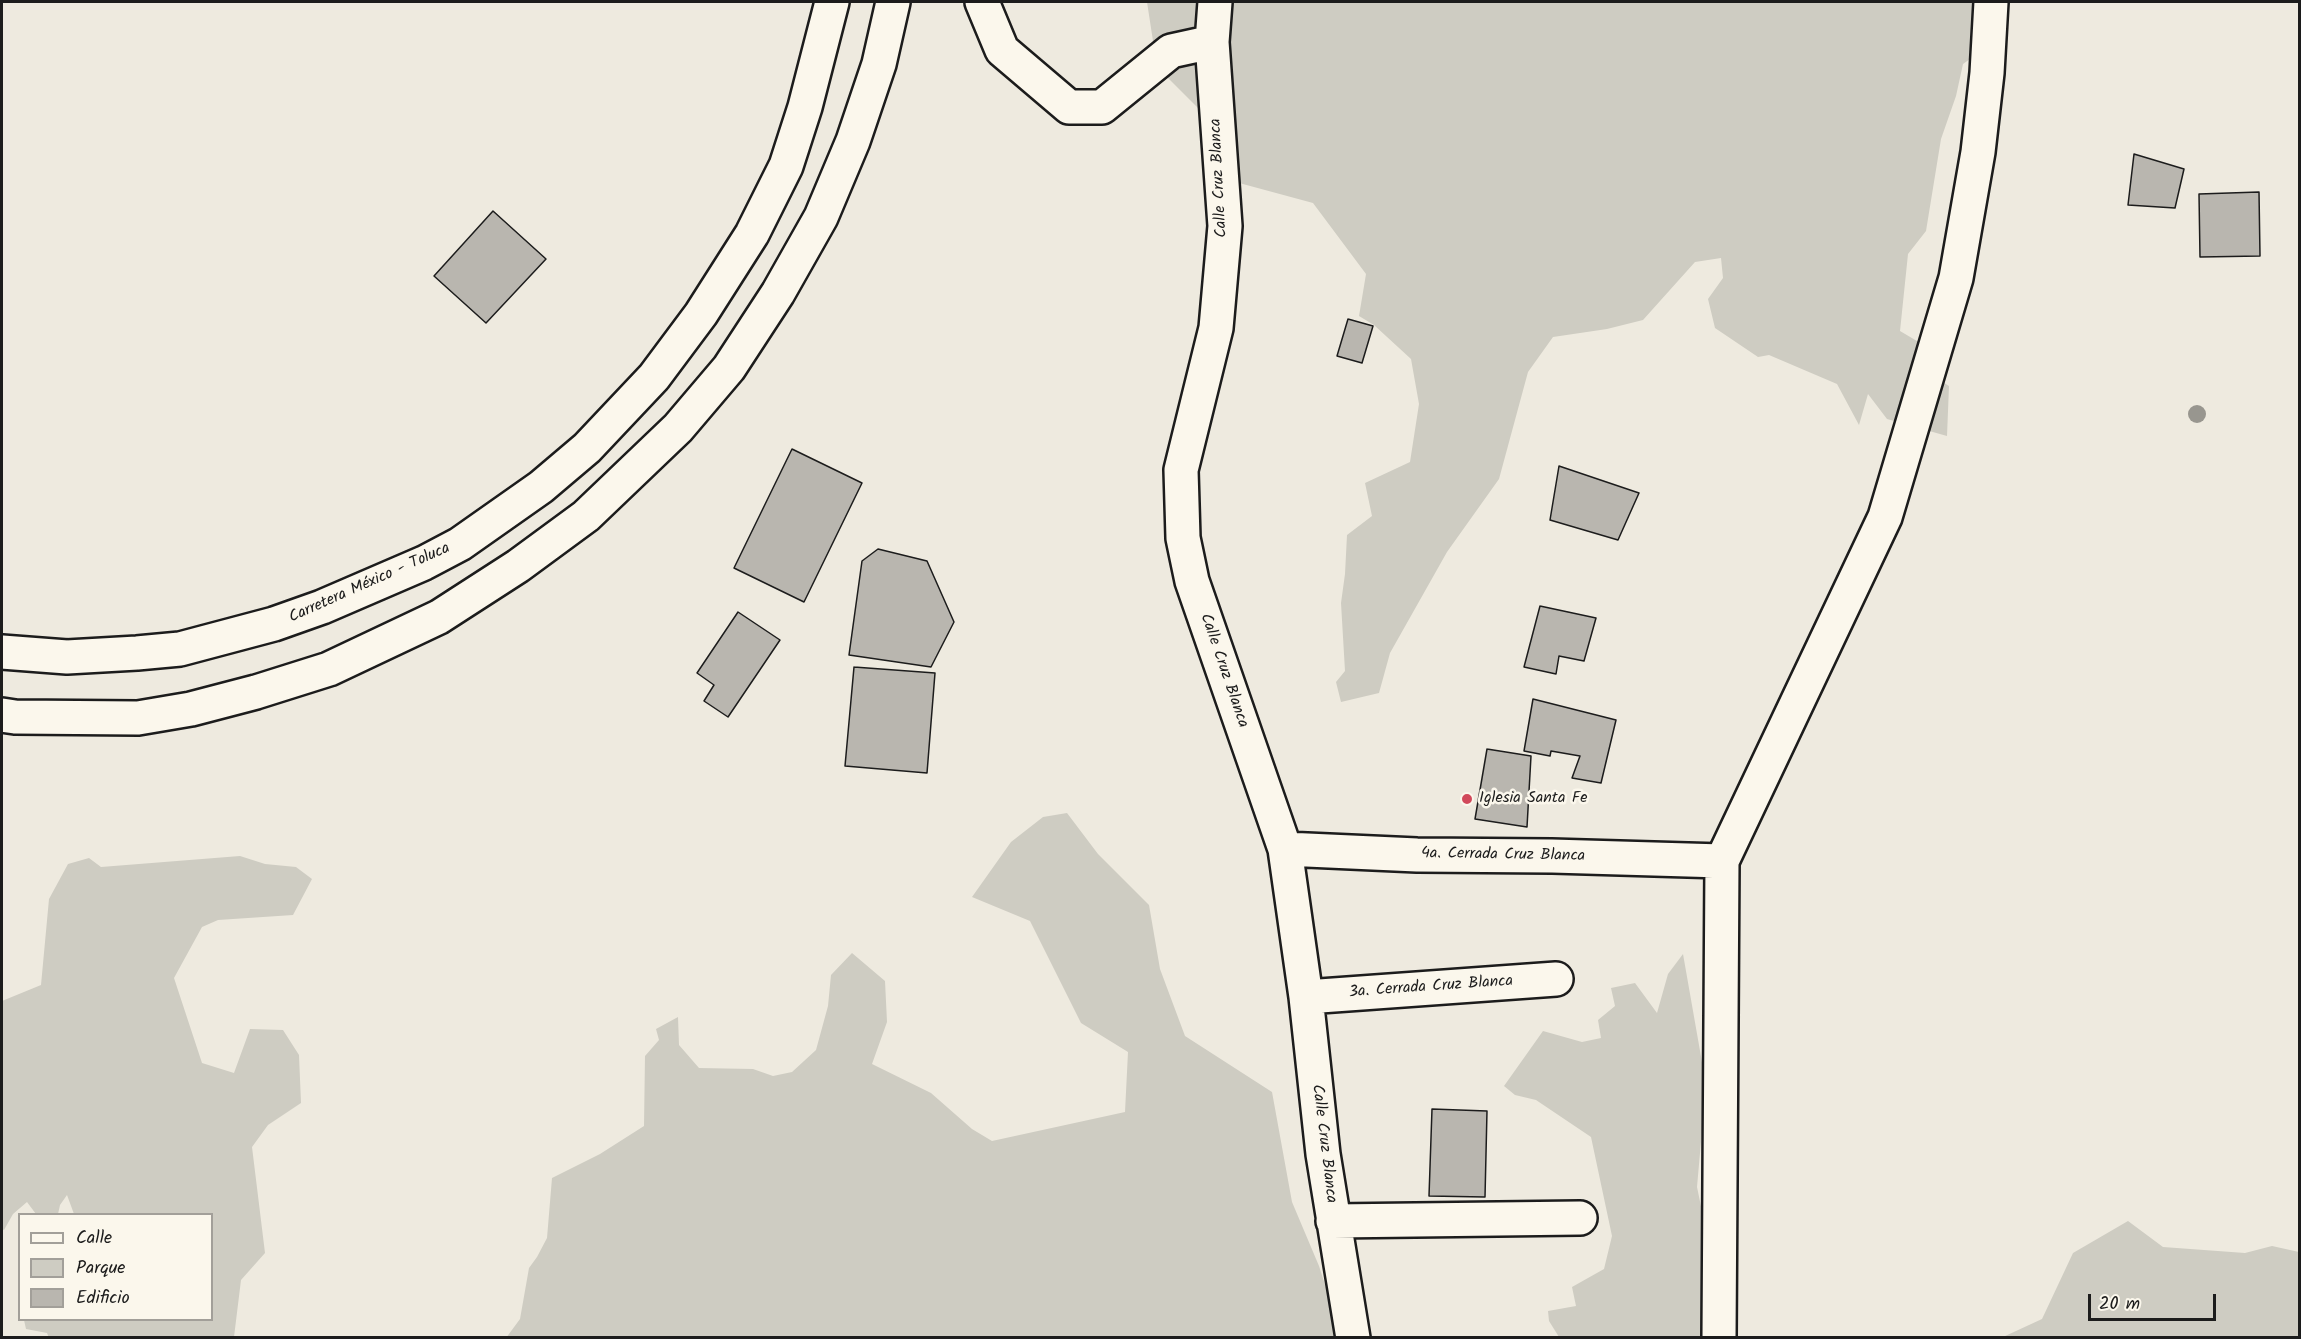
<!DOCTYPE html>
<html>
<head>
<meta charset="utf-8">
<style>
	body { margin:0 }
	#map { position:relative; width:2301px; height:1339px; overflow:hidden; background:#eeeadf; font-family:Kalam,sans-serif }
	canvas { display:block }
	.frame { position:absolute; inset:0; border:3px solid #1c1c1c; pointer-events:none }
	.legend { position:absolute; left:18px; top:1213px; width:195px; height:108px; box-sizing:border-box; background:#fbf7ec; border:2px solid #a29f99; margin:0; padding:8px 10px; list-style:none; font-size:18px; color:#1c1c1c }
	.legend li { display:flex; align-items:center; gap:12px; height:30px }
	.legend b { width:30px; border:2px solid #a29f99 }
	.scale { position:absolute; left:2088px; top:1294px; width:128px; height:27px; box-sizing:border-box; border:3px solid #1c1c1c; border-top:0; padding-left:8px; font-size:18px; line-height:21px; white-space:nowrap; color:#1c1c1c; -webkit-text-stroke:4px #fbf7ec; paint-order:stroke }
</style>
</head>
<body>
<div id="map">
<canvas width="2301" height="1339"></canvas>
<div class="frame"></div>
<ul class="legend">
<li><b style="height:8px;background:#fbf7ec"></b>Calle</li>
<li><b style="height:16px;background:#ceccc2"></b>Parque</li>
<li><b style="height:16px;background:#b9b6af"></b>Edificio</li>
</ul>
<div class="scale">20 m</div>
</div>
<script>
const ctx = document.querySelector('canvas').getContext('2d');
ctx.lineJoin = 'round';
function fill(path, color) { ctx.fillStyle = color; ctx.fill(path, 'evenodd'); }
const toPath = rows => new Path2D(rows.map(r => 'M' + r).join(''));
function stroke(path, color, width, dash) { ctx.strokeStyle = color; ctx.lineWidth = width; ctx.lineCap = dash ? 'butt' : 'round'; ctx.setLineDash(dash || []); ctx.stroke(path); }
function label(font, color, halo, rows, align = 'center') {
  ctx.font = font + ' Kalam,sans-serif'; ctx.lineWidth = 5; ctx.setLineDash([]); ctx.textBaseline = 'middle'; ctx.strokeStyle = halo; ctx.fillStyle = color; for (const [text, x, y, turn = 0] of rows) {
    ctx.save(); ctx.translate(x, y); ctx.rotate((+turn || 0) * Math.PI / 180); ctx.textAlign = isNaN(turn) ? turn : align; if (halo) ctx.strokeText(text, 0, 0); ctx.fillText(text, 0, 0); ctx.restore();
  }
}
fill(toPath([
	[1147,2,1979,2,1984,49,1963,64,1956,96,1941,139,1926,231,1908,254,1900,331,1922,344,1933,376,1949,386,1947,436,1887,419,1868,394,1859,425,1837,384,1769,355,1758,357,1715,328,1708,299,1723,278,1721,258,1695,262,1643,320,1607,329,1553,337,1528,372,1499,479,1447,552,1390,653,1379,693,1341,702,1336,682,1345,671,1341,603,1345,574,1347,535,1372,516,1365,483,1410,462,1419,404,1411,359,1374,325,1359,316,1366,274,1313,203,1217,177,1207,117,1157,67],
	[1067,813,1098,854,1149,905,1160,969,1185,1036,1272,1092,1292,1202,1319,1266,1342,1337,506,1338,520,1319,529,1268,537,1257,547,1238,552,1178,600,1154,644,1126,645,1056,659,1040,656,1029,678,1017,679,1045,699,1068,753,1069,773,1076,792,1072,816,1050,828,1006,831,975,852,953,885,981,887,1022,872,1064,931,1093,972,1129,992,1141,1125,1112,1128,1052,1081,1023,1030,921,972,897,1011,842,1043,817],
	[240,856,265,864,296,867,312,879,293,915,218,920,202,927,174,978,202,1063,234,1073,250,1029,283,1030,299,1055,301,1103,268,1125,252,1147,265,1253,241,1280,234,1337,49,1338,47,1333,26,1329,24,1320,212,1320,212,1214,74,1214,67,1195,60,1205,58,1214,36,1214,27,1202,13,1214,4,1230,2,1229,2,1001,41,985,49,899,68,864,89,858,101,867],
	[1683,954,1706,1085,1697,1187,1728,1337,1559,1337,1549,1321,1548,1311,1576,1306,1572,1287,1604,1269,1612,1236,1591,1137,1536,1100,1515,1095,1504,1086,1543,1031,1582,1042,1601,1038,1598,1020,1615,1006,1611,988,1635,983,1657,1013,1668,974],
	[2128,1221,2163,1247,2245,1253,2272,1246,2299,1252,2299,1337,2003,1337,2042,1319,2073,1253]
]), '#ceccc2');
const building = toPath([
	[2134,154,2184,169,2175,208,2128,205,2134,154],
	[2259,192,2260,256,2200,257,2199,194,2259,192],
	[493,211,546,259,486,323,434,276,493,211],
	[1348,319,1373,326,1362,363,1337,356,1348,319],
	[792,449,862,483,804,602,734,568,792,449],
	[1559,466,1639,493,1618,540,1550,520,1559,466],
	[878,549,927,561,954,622,931,667,849,655,862,561,878,549],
	[1540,606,1596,618,1584,661,1559,656,1556,674,1524,667,1540,606],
	[738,612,780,640,728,717,704,701,714,685,697,673,738,612],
	[854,667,935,673,927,773,845,766,854,667],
	[1533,699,1616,720,1601,783,1572,778,1580,756,1551,751,1550,756,1524,751,1533,699],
	[1487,749,1531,756,1527,827,1475,819,1487,749],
	[1432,1109,1487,1111,1485,1197,1429,1196,1432,1109]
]);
fill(building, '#b9b6af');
stroke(building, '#1c1c1c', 1.5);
const street = toPath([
	[982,2,1002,50,1069,107,1102,107,1171,51,1212,42],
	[1215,2,1212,42,1225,226,1216,328,1181,470,1183,538,1192,581,1285,849,1306,997,1323,1154,1353,1338],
	[1285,849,1417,855,1552,856,1722,861],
	[1306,997,1556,979],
	[1333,1221,1580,1218],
	[1719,1338,1722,861,1885,517,1956,278,1978,152,1987,73,1991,2]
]);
const primary = toPath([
	[2,652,67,657,137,653,180,649,274,624,322,607,424,563,460,544,541,487,587,448,654,377,701,314,752,234,786,166,805,107,832,2],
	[2,715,15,717,138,718,191,709,256,692,329,669,439,617,518,566,586,516,678,428,729,368,778,293,821,217,853,141,879,64,893,2]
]);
stroke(street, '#1c1c1c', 38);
stroke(primary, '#1c1c1c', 38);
stroke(street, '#fbf7ec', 33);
stroke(primary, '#fbf7ec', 33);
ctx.fillStyle = '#98968f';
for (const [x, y] of [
	[2197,414]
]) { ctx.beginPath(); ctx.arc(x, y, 9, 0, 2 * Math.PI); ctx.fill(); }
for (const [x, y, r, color] of [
	[1467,799,6,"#d1495b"]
]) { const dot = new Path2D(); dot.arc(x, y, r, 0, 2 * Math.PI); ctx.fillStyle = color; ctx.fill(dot); stroke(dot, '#fbf7ec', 2); }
label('16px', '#1c1c1c', '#fbf7ec', [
	["Calle Cruz Blanca",1220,178,-93],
	["Carretera México - Toluca",370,584,-24],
	["Calle Cruz Blanca",1223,671,71],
	["4a. Cerrada Cruz Blanca",1503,856,1],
	["3a. Cerrada Cruz Blanca",1431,988,-4],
	["Calle Cruz Blanca",1323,1144,83]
]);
label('16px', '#1c1c1c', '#fbf7ec', [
	["Iglesia Santa Fe",1479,799]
], 'left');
</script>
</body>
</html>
